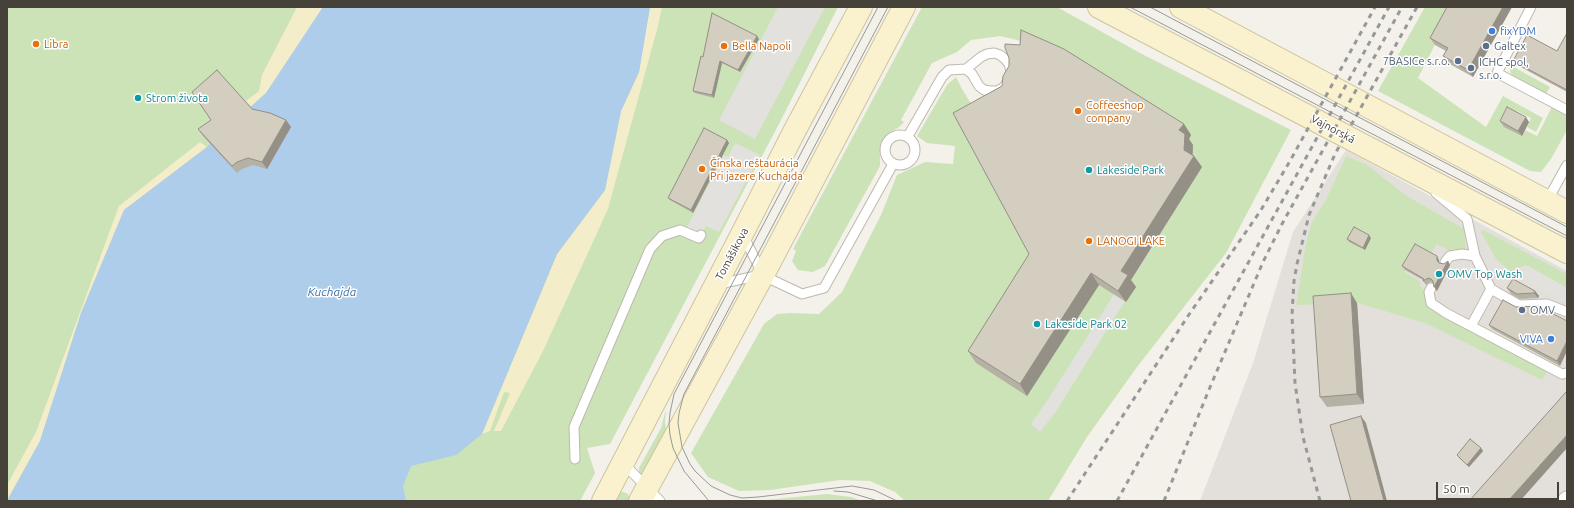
<!DOCTYPE html>
<html>
<head>
<meta charset="utf-8">
<style>
	body { margin:0 }
	#map { position:relative; width:1574px; height:508px; overflow:hidden; background:#f3f1ea; font-family:Ubuntu,sans-serif }
	canvas { display:block }
	.frame { position:absolute; inset:0; border:8px solid #474239; pointer-events:none }
	.scale { position:absolute; left:1436px; top:482px; width:123px; height:18px; box-sizing:border-box; border:2px solid #474239; border-top:0; padding-left:5px; font-size:12px; line-height:14px; white-space:nowrap; color:#474239; -webkit-text-stroke:3px #fff; paint-order:stroke }
</style>
</head>
<body>
<div id="map">
<canvas width="1574" height="508"></canvas>
<div class="frame"></div>
<div class="scale">50 m</div>
</div>
<script>
const ctx = document.querySelector('canvas').getContext('2d');
ctx.lineJoin = 'round';
function fill(path, color) { ctx.fillStyle = color; ctx.fill(path, 'evenodd'); }
const toPath = rows => new Path2D(rows.map(r => 'M' + r).join(''));
function stroke(path, color, width, dash) { ctx.strokeStyle = color; ctx.lineWidth = width; ctx.lineCap = dash ? 'butt' : 'round'; ctx.setLineDash(dash || []); ctx.stroke(path); }
function label(font, color, halo, rows, align = 'center') {
  ctx.font = font + ' Ubuntu,sans-serif'; ctx.lineWidth = 3; ctx.setLineDash([]); ctx.textBaseline = 'middle'; ctx.strokeStyle = halo; ctx.fillStyle = color; for (const [text, x, y, turn = 0] of rows) {
    ctx.save(); ctx.translate(x, y); ctx.rotate((+turn || 0) * Math.PI / 180); ctx.textAlign = isNaN(turn) ? turn : align; if (halo) ctx.strokeText(text, 0, 0); ctx.fillText(text, 0, 0); ctx.restore();
  }
}
fill(toPath([
	[1346,150,1567,271,1567,501,1200,501,1253,363,1293,232]
]), '#e3e0db');
fill(toPath([
	[7,7,838,7,780,122,610,444,587,448,595,473,580,501,7,501],
	[922,7,1057,7,1140,53,1291,130,1226,253,1137,367,1087,437,1048,501,905,501,895,492,870,481,840,480,770,490,739,491,708,477,691,453,764,324,777,314,791,313,819,314,842,292,881,215,897,175,925,162,953,164,955,146,927,143,917,136,947,85,956,77,962,89,970,102,990,108,1021,41,1000,36,971,40,957,52,932,63,901,120,904,122,898,128,890,132,882,141,880,153,880,166,825,266,813,272,798,270,792,261,796,251,793,249],
	[1425,7,1454,7,1418,78,1486,127,1503,96,1543,118,1536,132,1527,127,1531,118,1517,111,1515,115,1522,136,1525,130,1537,136,1552,107,1567,115,1567,130,1551,159,1541,172,1530,171,1378,91],
	[1510,65,1550,87,1546,94,1513,76,1510,72],
	[1346,156,1367,165,1407,196,1464,229,1466,249,1464,250,1454,249,1450,251,1437,244,1430,255,1417,248,1404,272,1420,281,1420,286,1424,290,1426,303,1433,310,1563,378,1563,380,1547,372,1542,380,1425,323,1358,303,1296,305,1306,243,1312,222,1326,200],
	[1483,230,1567,274,1567,288,1526,265,1511,272,1496,259,1481,232],
	[666,409,665,422,667,436,643,482,639,475,639,468,661,428],
	[623,492,628,494,630,501,612,501,618,493],
	[827,494,851,497,862,501,755,501]
]), '#cce3b7');
fill(toPath([
	[297,7,323,7,266,93,251,106,246,101,259,91,262,75],
	[650,7,662,7,658,26,608,209,543,351,501,431,494,431,510,393,504,392,490,431,482,434,557,254,605,190,621,111,639,72],
	[200,142,207,147,124,210,81,313,40,441,7,500,7,485,36,432,119,206]
]), '#f3edca');
fill(toPath([
	[778,7,825,7,755,139,719,120],
	[1191,135,1187,141,1193,145,1192,161,1202,167,1130,283,1136,287,1126,302,1125,301,1055,413,1040,432,1031,424,1052,393,1114,294,1096,282],
	[735,143,760,155,719,232,706,226,701,235,686,229,724,155,728,157],
	[1526,265,1567,288,1567,303,1511,272]
]), '#e2e1de');
fill(toPath([
	[323,7,650,7,639,72,621,111,605,190,557,254,482,434,456,455,411,466,403,486,406,501,7,501,40,441,81,313,124,210,207,147,266,93]
]), '#adcdea');
const lane = toPath([
	[1531,7,1497,73,1567,110],
	[994,53,1000,55,1005,59,1009,64,1011,71,1011,77,1003,88,997,91,991,91,984,90,979,86,972,74,966,69,981,57,987,54,994,53],
	'885 150a15 15 0 1 1 30 0a15 15 0 1 1-30 0Z',
	[908,136,942,77,949,70,966,69],
	[1436,193,1467,219,1475,256,1491,289,1519,305,1547,304,1567,312],
	[1547,201,1567,165],
	[743,235,763,275,768,278,802,294,824,288,893,164],
	[1445,262,1450,256,1462,254,1475,256],
	[719,284,761,275],
	[1431,288,1429,292,1431,303,1446,313,1562,374,1567,373],
	[1471,326,1491,289],
	[575,459,574,427,650,249,662,236,680,230,699,238,701,235],
	[624,464,660,501]
]);
const street = toPath([
	[1566,501,1567,500]
]);
const secondary = toPath([
	[1099,7,1567,252],
	[1181,7,1567,212],
	[603,501,742,234,795,130,861,7],
	[640,501,763,275,904,7]
]);
stroke(lane, '#beb9ad', 11);
stroke(street, '#beb9ad', 19);
stroke(secondary, '#cec59e', 24);
stroke(lane, '#fff', 9);
stroke(street, '#fff', 17);
stroke(secondary, '#faf2ce', 22);
stroke(toPath([
	[888,7,684,394,679,413,678,423,682,447,690,464,695,471,711,486,730,495,742,498,758,497,852,486,874,490,897,501],
	[1130,7,1567,236],
	[1150,7,1567,227],
	[834,491,848,492,878,501],
	[709,501,684,471,673,448,670,435,669,424,670,413,674,394,878,7]
]), '#989898', 1);
stroke(toPath([
	[1067,501,1188,316,1261,210,1290,161,1375,7],
	[1117,501,1389,7],
	[1164,501,1208,392,1263,262,1282,224,1402,7],
	[1320,501,1303,437,1295,383,1292,315,1294,281,1297,264,1309,215,1335,154,1417,7]
]), '#989898', 3, [5, 5]);
fill(toPath([
	[1447,7,1512,7,1473,77,1448,63,1443,56,1446,51,1435,45,1430,38],
	[1567,33,1567,92,1515,64,1513,61,1557,51],
	[757,36,759,39,740,72,722,63,714,98,695,93,693,91,703,57],
	[252,109,291,127,267,169,253,165,242,169,237,173,203,136,198,129],
	[1500,121,1529,122,1522,136,1504,127],
	[1184,124,1191,135,1189,139,1193,145,1193,155,1194,156,1202,167,1131,280,1136,287,1126,302,1099,285,1027,396,976,363,968,351],
	[727,140,729,143,693,213,670,200,668,198],
	[1371,238,1365,250,1349,242,1347,239],
	[1439,260,1439,263,1444,264,1448,261,1450,265,1437,291,1434,283,1430,282,1426,285,1423,281,1423,280,1405,270,1402,266],
	[1507,288,1535,291,1539,296,1538,298,1520,299,1511,294],
	[1357,303,1364,404,1327,407,1320,397],
	[1538,306,1560,366,1492,329,1489,325,1516,307],
	[1481,448,1483,451,1469,467,1459,458,1457,455]
]), '#b6b1a5');
fill(toPath([
	[1503,7,1512,7,1473,77,1468,70],
	[757,36,759,39,740,72,738,70],
	[720,61,722,63,714,98,712,95],
	[1526,117,1529,122,1522,136,1518,131],
	[286,120,291,127,267,169,262,162],
	[1184,124,1191,135,1189,139,1193,145,1192,159,1194,156,1202,167,1131,280,1136,287,1126,302,1118,291,1121,271,1184,150,1179,130],
	[727,140,729,143,693,213,691,210],
	[1369,235,1371,238,1365,250,1363,248],
	[1437,256,1439,260,1439,264,1437,260],
	[1448,261,1450,265,1437,291,1434,287],
	[1091,273,1099,285,1027,396,1020,384],
	[1535,291,1539,296,1538,298,1534,293],
	[1351,293,1357,303,1364,404,1357,394],
	[1567,341,1567,351,1560,366,1557,361],
	[1361,416,1366,423,1387,501,1384,501],
	[1567,435,1567,448,1520,501,1508,501],
	[1481,448,1483,451,1469,467,1467,465]
]), '#949086');
const building = toPath([
	[1447,7,1503,7,1468,70,1443,56,1448,48,1430,38,1447,7],
	[712,13,757,36,738,70,720,61,712,95,693,91,701,56,703,57,712,13],
	[1021,30,1064,49,1184,124,1179,130,1185,134,1184,150,1194,156,1121,271,1128,275,1118,291,1091,273,1020,384,968,351,1029,254,953,113,1002,86,1003,76,1009,66,1009,58,1005,48,1005,44,1020,45,1021,30],
	[1567,33,1567,90,1513,61,1527,35,1557,51,1567,33],
	[217,70,252,109,270,113,286,120,262,162,248,158,237,162,232,166,198,129,211,120,192,92,217,70],
	[1507,107,1526,117,1518,131,1500,121,1507,107],
	[704,128,727,140,691,210,668,198,704,128],
	[1354,227,1369,235,1363,248,1347,239,1354,227],
	[1415,244,1437,256,1437,260,1439,263,1444,264,1448,261,1434,287,1433,281,1431,279,1428,278,1423,281,1424,279,1402,266,1415,244],
	[1513,279,1535,291,1534,293,1517,294,1507,288,1513,279],
	[1351,293,1357,394,1320,397,1313,296,1351,293],
	[1503,300,1516,307,1538,306,1567,321,1567,341,1557,361,1489,325,1503,300],
	[1567,391,1567,435,1508,501,1469,501,1567,391],
	[1361,416,1384,501,1351,501,1330,425,1361,416],
	[1470,439,1481,448,1467,465,1457,455,1470,439]
]);
fill(building, '#d4cec0');
stroke(building, '#949086', 1);
for (const [x, y, r, color] of [
	[1492,31,4,"#3f7fe0"],
	[36,44,4,"#e8710a"],
	[724,46,4,"#e8710a"],
	[1486,46,4,"#5c6f8a"],
	[1458,61,4,"#5c6f8a"],
	[1471,68,4,"#5c6f8a"],
	[138,98,4,"#0f9aa8"],
	[1078,111,4,"#e8710a"],
	[702,169,4,"#e8710a"],
	[1089,170,4,"#0f9aa8"],
	[1089,241,4,"#e8710a"],
	[1439,274,4,"#0f9aa8"],
	[1522,310,4,"#5c6f8a"],
	[1037,324,4,"#0f9aa8"],
	[1551,339,4,"#3f7fe0"]
]) { const dot = new Path2D(); dot.arc(x, y, r, 0, 2 * Math.PI); ctx.fillStyle = color; ctx.fill(dot); stroke(dot, '#fff', 1.5); }
label('11px', '#366cbe', '#fff', [
	["fixYDM",1500,31],
	["VIVA",1543,339,"right"]
], 'left');
label('11px', '#c56008', '#fff', [
	["Libra",44,44],
	["Bella Napoli",732,46],
	["Coffeeshop",1086,105],
	["company",1086,118],
	["Čínska reštaurácia",710,163],
	["Pri jazere Kuchajda",710,176],
	["LANOGI LAKE",1097,241]
], 'left');
label('11px', '#4e5e75', '#fff', [
	["Galtex",1494,46],
	["7BASICe s.r.o.",1450,61,"right"],
	["ICHC spol,",1479,62],
	["s.r.o.",1479,75],
	["OMV",1530,310]
], 'left');
label('11px', '#0d838f', '#fff', [
	["Strom života",146,98],
	["Lakeside Park",1097,170],
	["OMV Top Wash",1447,274],
	["Lakeside Park 02",1045,324]
], 'left');
label('11px', '#474239', '#fff', [
	["Vajnorská",1333,129,28],
	["Tomášikova",732,254,-62]
]);
label('italic 12px', '#3c74a9', '#fff', [
	["Kuchajda",332,292]
]);
</script>
</body>
</html>
